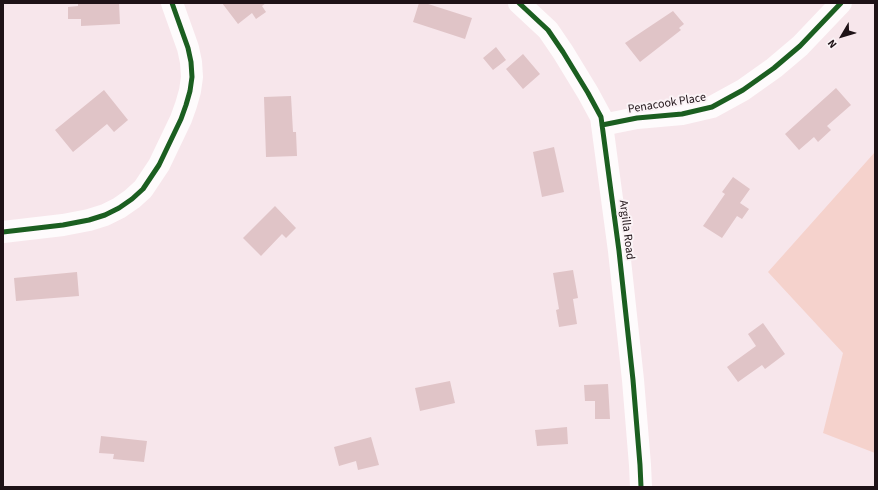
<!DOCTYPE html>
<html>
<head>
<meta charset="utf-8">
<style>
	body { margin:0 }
	#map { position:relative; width:878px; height:490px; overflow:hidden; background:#f7e6eb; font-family:"Source Sans 3",sans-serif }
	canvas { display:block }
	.frame { position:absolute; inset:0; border:4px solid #1e1216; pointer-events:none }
	.north { position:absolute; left:822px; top:16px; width:40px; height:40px; -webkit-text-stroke:3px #fbf3f6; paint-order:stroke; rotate:232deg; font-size:11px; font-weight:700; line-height:16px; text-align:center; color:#1e1216 }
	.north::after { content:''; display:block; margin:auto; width:14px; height:18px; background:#1e1216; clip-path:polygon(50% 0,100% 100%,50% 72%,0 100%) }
</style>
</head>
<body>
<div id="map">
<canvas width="878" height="490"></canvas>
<div class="frame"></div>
<div class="north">N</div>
</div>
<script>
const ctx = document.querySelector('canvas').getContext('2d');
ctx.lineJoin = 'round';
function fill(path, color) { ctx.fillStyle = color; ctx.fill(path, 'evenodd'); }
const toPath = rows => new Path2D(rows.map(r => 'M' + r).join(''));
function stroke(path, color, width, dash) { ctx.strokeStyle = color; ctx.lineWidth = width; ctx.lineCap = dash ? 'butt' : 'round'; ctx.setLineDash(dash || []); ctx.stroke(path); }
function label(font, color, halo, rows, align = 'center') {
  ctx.font = font + ' "Source Sans 3",sans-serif'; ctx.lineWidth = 4; ctx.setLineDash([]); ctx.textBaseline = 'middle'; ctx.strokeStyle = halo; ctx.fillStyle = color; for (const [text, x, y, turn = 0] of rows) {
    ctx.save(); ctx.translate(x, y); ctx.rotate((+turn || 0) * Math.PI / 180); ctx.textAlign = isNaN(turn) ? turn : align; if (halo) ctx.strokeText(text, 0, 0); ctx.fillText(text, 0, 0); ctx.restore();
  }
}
fill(toPath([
	[875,152,875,453,823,433,843,353,768,272]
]), '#f5d2cc');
fill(toPath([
	[78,3,119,3,120,24,81,26,81,19,68,19,68,7,78,6],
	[222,3,266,3,262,6,266,12,256,19,252,13,238,24],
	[419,3,425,3,472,18,465,39,413,22],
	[673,11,684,24,679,28,681,30,640,62,625,43],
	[496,47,506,60,493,70,483,58],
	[523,54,540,74,523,89,506,69],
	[836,88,851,105,827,126,831,130,818,142,814,137,799,150,785,134],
	[104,90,128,120,114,132,107,124,73,152,55,130],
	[291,96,293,132,296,132,297,156,266,157,264,97],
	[554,147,564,192,542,197,533,152],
	[733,177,750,189,740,203,749,209,742,219,737,216,722,238,703,226,725,194,722,192],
	[275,206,296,228,286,238,282,234,261,256,243,238],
	[573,270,578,298,573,299,577,324,559,327,556,310,559,309,553,273],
	[77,272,79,296,16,301,14,278],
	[763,323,785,354,765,369,762,365,738,382,727,367,756,346,748,334],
	[450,381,455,403,420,411,415,388],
	[608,384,610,419,595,419,595,401,585,401,584,385],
	[567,427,568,444,537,446,535,430],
	[101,436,147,441,144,462,113,459,114,454,99,453],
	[371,437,379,465,358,470,356,461,339,466,334,447]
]), '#e0c4c7');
stroke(toPath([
	[519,3,548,30,563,52,588,93,601,117,619,251,633,380,640,465,641,487],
	[602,125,637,118,682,114,712,107,743,90,774,68,800,46,841,3],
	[3,232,63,225,89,220,105,215,119,208,132,199,143,189,159,165,181,119,186,105,190,91,192,77,191,62,188,48,172,3]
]), '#fefbfc', 22);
stroke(toPath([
	[519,3,548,30,563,52,588,93,601,117,619,251,633,380,640,465,641,487],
	[602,125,637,118,682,114,712,107,743,90,774,68,800,46,841,3],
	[3,232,63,225,89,220,105,215,119,208,132,199,143,189,159,165,181,119,186,105,190,91,192,77,191,62,188,48,172,3]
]), '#1b5e20', 5);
label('12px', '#1e1216', '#fbf3f6', [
	["Penacook Place",667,104,-9],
	["Argilla Road",626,230,83]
]);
</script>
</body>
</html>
